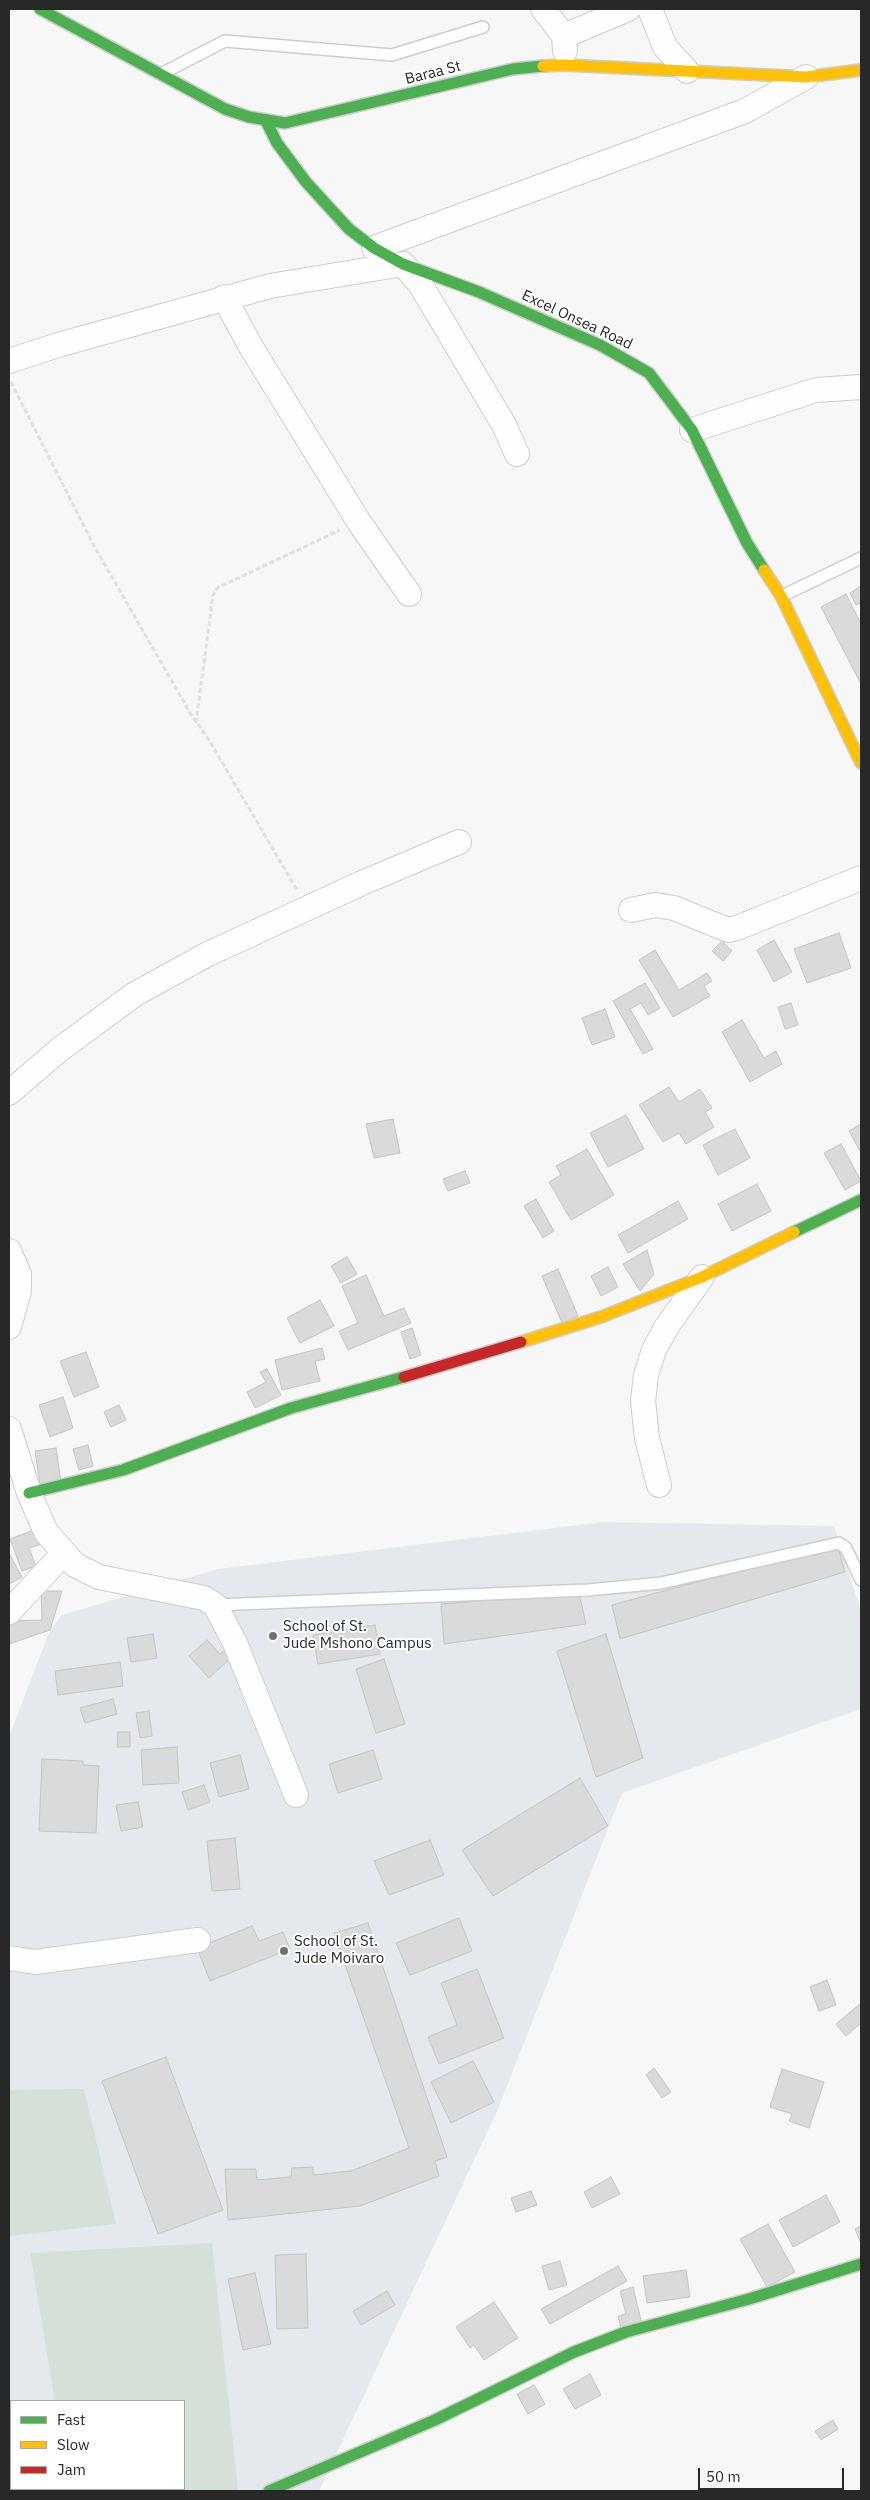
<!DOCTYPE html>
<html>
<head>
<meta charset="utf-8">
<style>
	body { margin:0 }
	#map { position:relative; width:870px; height:2500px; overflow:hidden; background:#f7f7f7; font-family:"IBM Plex Sans",sans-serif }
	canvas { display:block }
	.frame { position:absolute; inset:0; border:10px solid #282829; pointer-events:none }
	.legend { position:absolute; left:10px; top:2400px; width:175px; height:90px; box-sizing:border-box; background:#fff; border:1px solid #a9a9a9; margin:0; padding:6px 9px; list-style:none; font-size:15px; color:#282829 }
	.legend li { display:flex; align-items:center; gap:10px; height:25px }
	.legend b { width:25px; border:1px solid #a9a9a9 }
	.scale { position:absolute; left:698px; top:2468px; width:146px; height:22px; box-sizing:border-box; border:2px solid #282829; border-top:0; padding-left:6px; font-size:15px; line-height:18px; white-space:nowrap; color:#282829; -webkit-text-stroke:4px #fff; paint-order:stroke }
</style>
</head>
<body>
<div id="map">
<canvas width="870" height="2500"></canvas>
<div class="frame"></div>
<ul class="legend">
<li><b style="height:6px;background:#4caf50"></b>Fast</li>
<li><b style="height:6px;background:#ffc107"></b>Slow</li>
<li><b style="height:6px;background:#c62828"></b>Jam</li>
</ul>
<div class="scale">50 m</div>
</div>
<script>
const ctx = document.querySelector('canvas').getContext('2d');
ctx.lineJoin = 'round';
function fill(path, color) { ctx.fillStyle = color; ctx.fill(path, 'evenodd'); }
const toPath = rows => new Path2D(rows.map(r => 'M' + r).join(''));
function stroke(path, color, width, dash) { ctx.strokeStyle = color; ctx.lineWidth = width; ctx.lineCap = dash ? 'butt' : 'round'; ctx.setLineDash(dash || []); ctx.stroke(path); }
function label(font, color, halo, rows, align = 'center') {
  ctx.font = font + ' "IBM Plex Sans",sans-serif'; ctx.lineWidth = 4; ctx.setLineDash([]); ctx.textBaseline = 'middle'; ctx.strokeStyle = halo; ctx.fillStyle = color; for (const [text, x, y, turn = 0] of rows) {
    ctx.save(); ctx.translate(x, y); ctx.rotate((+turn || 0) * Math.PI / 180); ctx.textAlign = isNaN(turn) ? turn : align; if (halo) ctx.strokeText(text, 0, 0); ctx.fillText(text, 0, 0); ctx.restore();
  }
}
fill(toPath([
	[604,1522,834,1526,861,1611,861,1709,622,1793,498,2109,319,2491,9,2491,9,1737,50,1630,62,1615,218,1569],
	[11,2401,184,2401,184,2489,11,2489]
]), '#e5e8ed');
fill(toPath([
	[84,2089,116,2224,9,2236,9,2090],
	[212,2243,238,2491,70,2491,70,2489,184,2489,184,2401,55,2401,30,2253]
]), '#d5e0d8');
const building = toPath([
	[861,586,861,603,856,605,850,593,861,586],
	[846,594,861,624,861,684,821,607,846,594],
	[839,933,851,968,807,983,794,949,839,933],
	[774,940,792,972,774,982,757,950,774,940],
	[722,941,732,951,723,961,712,951,722,941],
	[655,950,679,990,707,973,712,981,704,986,710,996,673,1017,639,960,655,950],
	[645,983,660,1008,648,1015,641,1003,630,1009,653,1049,643,1054,613,1001,645,983],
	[791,1003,798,1025,785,1029,778,1007,791,1003],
	[605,1009,615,1037,592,1045,582,1018,605,1009],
	[742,1020,764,1058,776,1051,782,1064,750,1082,722,1032,742,1020],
	[669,1087,679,1102,700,1089,712,1108,705,1112,714,1127,686,1144,679,1133,663,1142,639,1105,669,1087],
	[626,1115,644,1149,608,1167,590,1133,626,1115],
	[393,1119,400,1153,374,1158,366,1124,393,1119],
	[861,1124,861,1153,849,1131,861,1124],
	[735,1129,750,1158,718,1175,703,1145,735,1129],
	[841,1144,861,1181,845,1190,824,1153,841,1144],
	[587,1149,614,1195,571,1220,549,1182,561,1175,556,1166,587,1149],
	[465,1171,470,1183,448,1191,443,1179,465,1171],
	[757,1184,771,1211,732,1231,718,1204,757,1184],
	[536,1199,554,1231,543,1238,524,1206,536,1199],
	[678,1201,688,1219,628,1253,618,1235,678,1201],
	[647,1250,654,1274,640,1291,623,1264,647,1250],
	[347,1257,357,1274,341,1283,331,1266,347,1257],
	[608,1267,618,1287,601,1296,591,1276,608,1267],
	[558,1269,578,1316,562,1323,542,1276,558,1269],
	[366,1275,384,1316,404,1308,411,1323,348,1350,339,1331,358,1323,342,1286,366,1275],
	[320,1300,334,1326,300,1343,287,1318,320,1300],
	[412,1328,421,1355,410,1359,401,1332,412,1328],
	[322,1348,325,1359,315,1361,320,1381,282,1390,275,1360,322,1348],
	[86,1352,99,1387,74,1397,60,1361,86,1352],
	[267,1369,281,1395,255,1408,247,1392,266,1382,260,1372,267,1369],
	[63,1397,73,1428,50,1437,39,1405,63,1397],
	[119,1405,126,1420,111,1427,104,1412,119,1405],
	[88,1445,93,1466,79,1470,73,1449,88,1445],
	[56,1448,61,1482,40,1485,35,1451,56,1448],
	[39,1528,45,1543,29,1548,36,1566,22,1571,10,1539,39,1528],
	[837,1544,845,1572,620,1639,612,1605,837,1544],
	[9,1553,22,1577,9,1584,9,1553],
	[41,1591,62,1591,50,1630,9,1644,9,1621,42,1620,41,1591],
	[579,1593,586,1624,444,1644,441,1604,579,1593],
	[375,1625,380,1654,318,1664,313,1635,375,1625],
	[153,1634,157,1658,131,1662,127,1638,153,1634],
	[606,1634,643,1758,596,1777,557,1651,606,1634],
	[207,1640,220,1654,226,1649,233,1656,209,1678,189,1656,207,1640],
	[384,1659,405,1724,376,1733,356,1669,384,1659],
	[120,1662,123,1686,58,1695,55,1671,120,1662],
	[113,1699,117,1714,85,1723,80,1708,113,1699],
	[149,1711,152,1736,140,1738,136,1713,149,1711],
	[118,1732,130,1732,130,1747,117,1747,118,1732],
	[177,1747,179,1783,143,1785,141,1750,177,1747],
	[373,1750,382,1779,338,1793,329,1764,373,1750],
	[240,1755,249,1789,219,1797,210,1763,240,1755],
	[42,1759,83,1761,83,1765,99,1766,96,1833,39,1831,42,1759],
	[580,1778,608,1826,493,1896,462,1850,580,1778],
	[204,1785,210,1802,188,1810,182,1792,204,1785],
	[138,1802,143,1827,121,1831,116,1805,138,1802],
	[235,1838,240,1889,212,1891,207,1841,235,1838],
	[430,1840,444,1875,389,1895,374,1861,430,1840],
	[459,1918,472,1951,410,1975,396,1943,459,1918],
	[368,1923,447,2157,435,2161,439,2176,360,2206,228,2220,225,2169,256,2169,257,2180,291,2177,292,2168,313,2167,313,2175,351,2171,409,2148,334,1933,368,1923],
	[252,1926,259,1941,283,1932,290,1949,210,1981,197,1948,252,1926],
	[477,1969,504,2038,439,2064,428,2037,457,2025,441,1983,477,1969],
	[827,1980,836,2005,819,2011,810,1987,827,1980],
	[861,2003,861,2023,846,2036,836,2024,861,2003],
	[166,2057,223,2210,158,2234,102,2081,166,2057],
	[473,2061,494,2102,451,2123,431,2082,473,2061],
	[654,2068,671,2092,662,2098,646,2075,654,2068],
	[782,2069,824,2082,809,2128,789,2121,792,2114,770,2107,782,2069],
	[611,2177,620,2194,592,2208,584,2192,611,2177],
	[531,2191,537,2205,516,2212,511,2198,531,2191],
	[826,2195,840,2222,793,2247,779,2220,826,2195],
	[768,2224,795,2272,767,2287,740,2239,768,2224],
	[861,2226,861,2243,855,2229,861,2226],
	[306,2254,308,2328,277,2329,275,2255,306,2254],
	[560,2261,567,2285,549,2290,542,2266,560,2261],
	[618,2266,627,2281,550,2324,541,2309,618,2266],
	[686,2270,690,2297,647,2303,643,2276,686,2270],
	[255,2273,271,2344,243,2350,228,2279,255,2273],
	[633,2287,642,2324,621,2329,618,2316,626,2314,620,2291,633,2287],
	[387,2291,395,2305,361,2325,353,2311,387,2291],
	[494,2302,518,2338,484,2360,474,2345,470,2348,456,2327,494,2302],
	[590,2374,601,2395,575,2409,563,2389,590,2374],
	[534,2385,545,2404,528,2414,517,2394,534,2385],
	[833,2420,838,2429,821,2440,815,2431,833,2420]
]);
fill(building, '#dadadb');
stroke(building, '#c4c4c4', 1);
const lane = toPath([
	[161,74,225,41,392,55,483,27],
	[782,596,861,558],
	[215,1605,588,1590,661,1583,839,1543,846,1548,861,1580]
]);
const street = toPath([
	[543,9,564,36,565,51],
	[650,9,665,47,687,71],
	[564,36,628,9],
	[374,248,745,111,806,77],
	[224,297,251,347,359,522,409,594],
	[9,361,58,345,270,286,403,264,420,284,438,314,504,425,517,454],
	[692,430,816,390,861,387],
	[631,910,655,905,674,908,728,930,737,928,861,878],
	[9,1093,59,1050,135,994,208,954,362,883,459,842],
	[9,1251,19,1274,19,1291,9,1327],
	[9,1429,29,1493,46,1532,75,1565,99,1577,204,1598,215,1605,235,1643,296,1795],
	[659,1485,647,1438,643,1401,646,1375,654,1350,667,1326,702,1277],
	[9,1612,63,1554],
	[9,1958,35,1962,198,1940]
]);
const fast = toPath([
	[40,9,225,109,249,117,285,123,513,69,543,66],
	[266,121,277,143,306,182,349,229,374,248,403,264,479,292,600,345,649,373,692,430,747,543,764,570],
	[794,1232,861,1200],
	[29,1493,123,1470,291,1408,404,1377],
	[269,2491,435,2420,574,2352,626,2332,749,2299,861,2264]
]);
const slow = toPath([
	[543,66,565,65,806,77,861,70],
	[764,570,781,596,861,763],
	[521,1342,601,1317,702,1277,794,1232]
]);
const jam = toPath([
	[404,1377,521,1342]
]);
stroke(lane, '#cdcdce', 14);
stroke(street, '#cdcdce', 26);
stroke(fast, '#cdcdce', 14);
stroke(slow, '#cdcdce', 14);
stroke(jam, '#cdcdce', 14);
stroke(toPath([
	[11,382,94,546,192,716,206,735,297,890],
	[196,723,213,595,217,588,340,530]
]), '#dfdfe0', 3, [5, 2.5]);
stroke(lane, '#fefefe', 11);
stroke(street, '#fefefe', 24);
stroke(fast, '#4caf50', 11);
stroke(slow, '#ffc107', 11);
stroke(jam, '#c62828', 11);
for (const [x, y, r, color] of [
	[273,1636,5,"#707071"],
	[284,1951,5,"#707071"]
]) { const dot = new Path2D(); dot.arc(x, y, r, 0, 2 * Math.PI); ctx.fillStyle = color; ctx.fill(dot); stroke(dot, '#fff', 2); }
label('15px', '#282829', '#fff', [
	["Baraa St",433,73,-14],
	["Excel Onsea Road",577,320,25]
]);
label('15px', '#282829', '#fff', [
	["School of St.",283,1627],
	["Jude Mshono Campus",283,1644],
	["School of St.",294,1942],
	["Jude Moivaro",294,1959]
], 'left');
</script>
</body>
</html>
